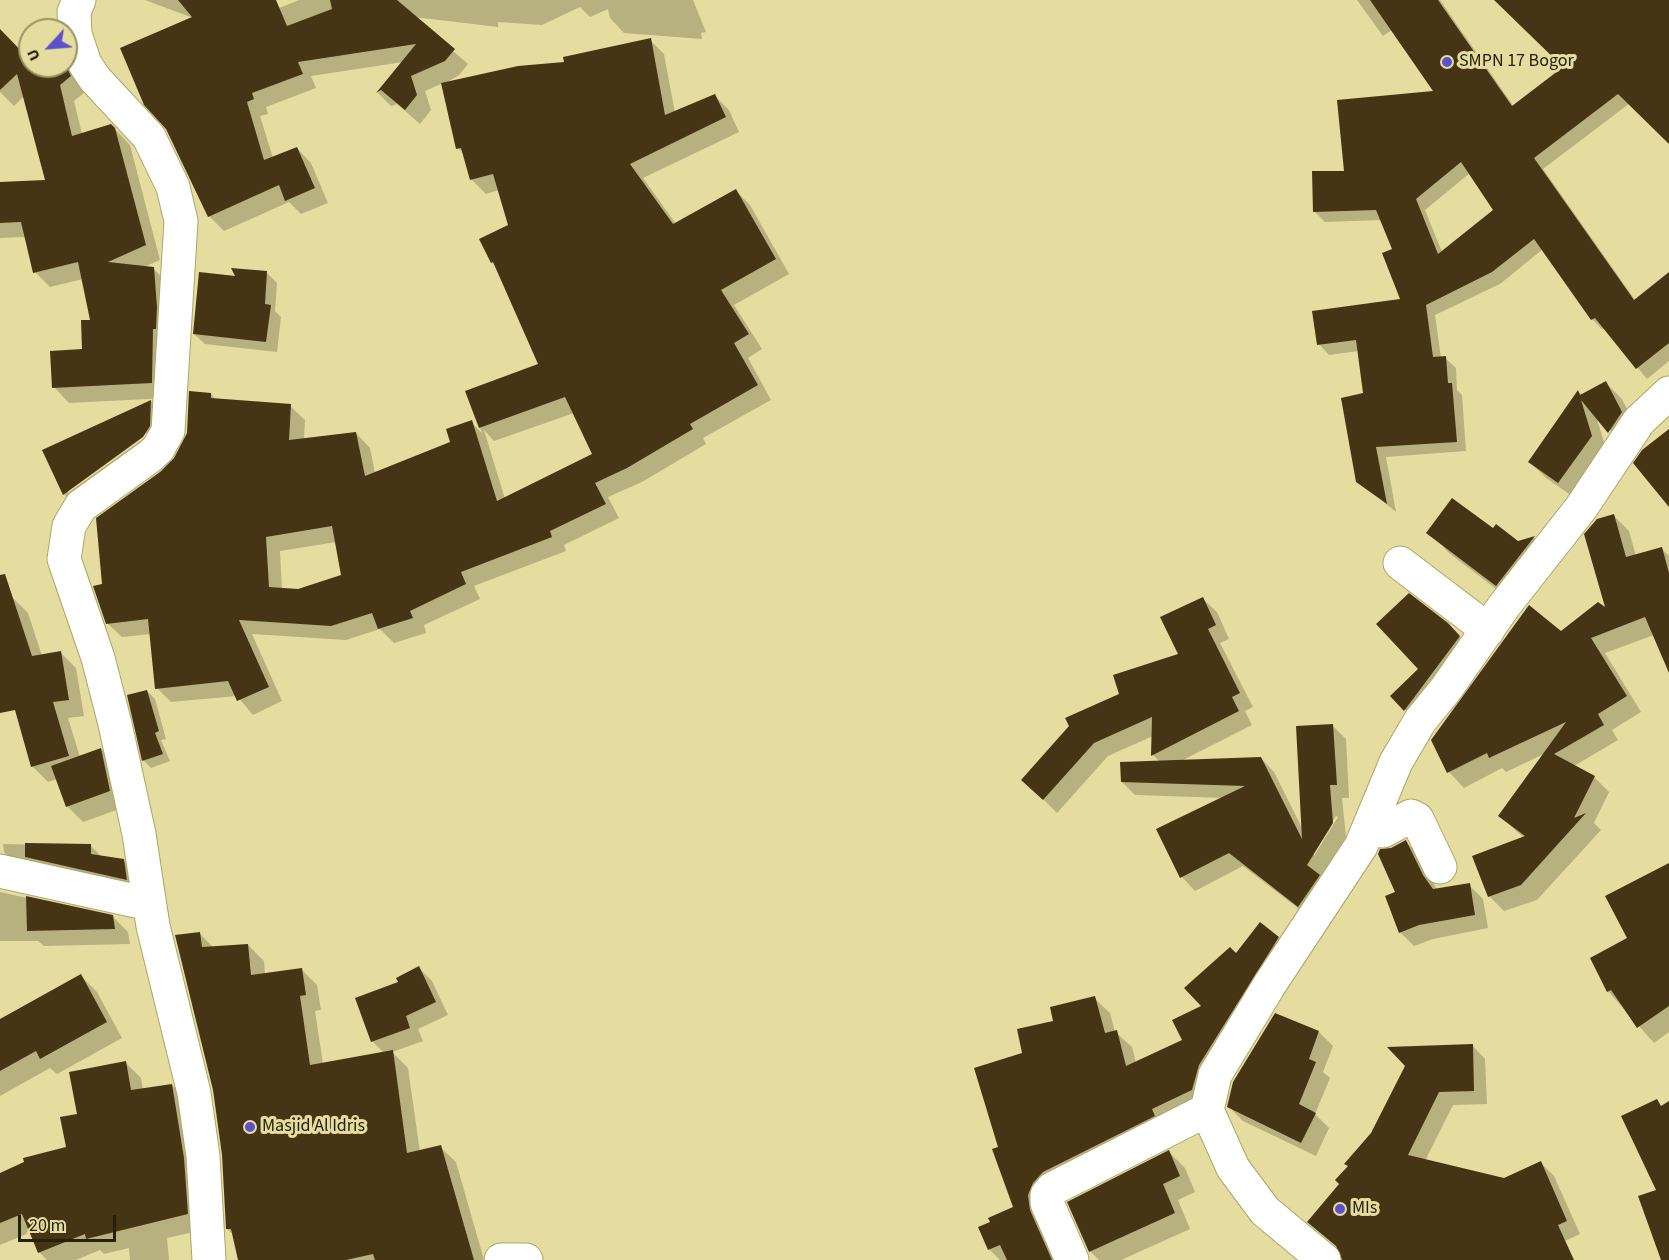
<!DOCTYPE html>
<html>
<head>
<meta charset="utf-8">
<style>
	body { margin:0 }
	#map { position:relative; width:1669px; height:1260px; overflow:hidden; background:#e5dd9f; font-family:"Source Sans 3",sans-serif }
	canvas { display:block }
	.north { position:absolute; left:18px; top:18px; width:60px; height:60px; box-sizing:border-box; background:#e5dd9f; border:2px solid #989263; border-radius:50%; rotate:244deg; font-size:16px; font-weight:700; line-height:24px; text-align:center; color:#252209 }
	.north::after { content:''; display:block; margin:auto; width:21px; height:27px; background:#5b52ca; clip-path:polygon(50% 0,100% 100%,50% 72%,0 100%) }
	.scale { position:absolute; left:18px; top:1215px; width:98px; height:27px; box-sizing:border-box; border:3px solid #252209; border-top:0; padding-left:8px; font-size:18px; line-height:21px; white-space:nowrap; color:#252209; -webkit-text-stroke:4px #e5dd9f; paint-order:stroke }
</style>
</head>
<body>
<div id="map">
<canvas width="1669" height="1260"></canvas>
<div class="north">U</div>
<div class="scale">20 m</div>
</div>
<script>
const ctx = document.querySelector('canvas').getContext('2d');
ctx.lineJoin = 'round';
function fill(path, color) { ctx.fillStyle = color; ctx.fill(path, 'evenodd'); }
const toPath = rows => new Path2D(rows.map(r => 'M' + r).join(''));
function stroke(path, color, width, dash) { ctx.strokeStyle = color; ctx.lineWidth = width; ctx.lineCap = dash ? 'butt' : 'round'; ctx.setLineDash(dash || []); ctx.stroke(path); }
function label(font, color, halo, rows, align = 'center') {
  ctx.font = font + ' "Source Sans 3",sans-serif'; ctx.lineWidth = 6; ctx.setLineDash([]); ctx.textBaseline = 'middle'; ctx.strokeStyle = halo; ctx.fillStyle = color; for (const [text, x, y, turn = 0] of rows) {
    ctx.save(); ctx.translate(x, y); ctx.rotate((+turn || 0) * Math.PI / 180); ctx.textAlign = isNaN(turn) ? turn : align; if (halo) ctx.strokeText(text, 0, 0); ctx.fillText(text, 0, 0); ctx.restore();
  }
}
fill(toPath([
	[145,0,248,0,262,15,299,0,693,0,706,32,701,33,702,39,624,33,610,18,608,9,590,17,580,7,542,25,498,22,498,27,414,17,468,64,459,75,446,83,566,64,650,40,664,54,675,113,715,96,729,110,739,132,643,178,676,224,736,191,750,205,789,274,734,305,762,349,748,358,771,400,703,438,706,444,642,482,608,497,619,518,564,545,566,551,474,586,480,599,424,625,426,633,394,643,380,629,346,640,252,634,282,701,253,715,237,696,171,702,157,688,151,634,122,637,107,623,104,585,161,473,175,459,211,394,216,400,290,406,305,420,304,440,356,433,370,448,375,473,452,443,471,422,482,433,467,392,540,364,496,266,492,262,510,226,499,190,486,194,472,180,465,155,458,148,443,83,425,91,431,110,420,124,397,104,391,106,378,93,403,62,311,76,316,88,266,107,268,114,260,116,273,158,297,148,311,163,328,203,301,214,289,202,224,231,209,216,193,18],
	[574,413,594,455,505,499,484,430,494,441],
	[336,542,342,576,298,591,282,590,280,551],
	[1357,0,1440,0,1514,107,1565,67,1496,0,1669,0,1669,142,1630,103,1543,169,1635,300,1669,273,1669,361,1647,379,1605,328,1602,329,1592,319,1543,249,1500,284,1435,315,1441,358,1445,358,1456,368,1457,390,1462,395,1466,451,1386,457,1396,512,1358,481,1365,394,1359,351,1329,355,1319,344,1403,300,1393,250,1382,220,1325,222,1314,211,1346,173,1436,92,1392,30,1383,36],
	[1470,173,1495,210,1442,252,1425,210],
	[4,35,30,62,30,66,65,66,71,72,85,92,74,101,82,134,111,125,130,145,160,260,144,267,153,268,168,284,167,398,69,403,54,387,83,351,91,321,83,279,50,287,35,272,26,237,0,238,0,183,47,181,24,96,14,106,0,92,0,38],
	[266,272,277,283,275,311,281,317,277,352,205,344,194,334,237,277],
	[1606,383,1622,399,1632,419,1613,433,1596,416,1607,452,1575,498,1546,478,1530,462,1579,392,1582,395],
	[151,401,166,417,165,442,159,453,80,510,64,494,44,451],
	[148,432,150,434,68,493,68,489],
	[1613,515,1629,531,1636,556,1662,549,1669,556,1669,664,1654,635,1605,653,1641,712,1612,730,1618,740,1574,766,1594,777,1609,792,1594,823,1601,830,1537,900,1504,911,1489,896,1524,838,1500,816,1544,754,1506,772,1502,768,1464,788,1449,772,1432,740,1560,633,1608,611],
	[1493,530,1518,543,1535,538,1550,553,1512,601,1449,553,1433,536],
	[12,597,28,613,42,656,60,652,76,668,84,716,68,718,80,757,101,749,116,765,125,807,83,822,67,806,57,779,48,782,32,766,0,653,0,601],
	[1203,599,1217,612,1229,639,1220,643,1253,707,1245,711,1252,725,1181,761,1261,758,1274,772,1303,830,1333,726,1346,739,1349,798,1342,798,1346,837,1320,877,1332,889,1312,919,1243,866,1195,891,1182,877,1159,830,1224,798,1135,795,1122,782,1160,762,1153,755,1153,736,1108,756,1057,813,1037,793,1121,695,1180,655],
	[1336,816,1338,817,1314,856,1314,850],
	[1447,624,1475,653,1421,726,1392,696,1420,669],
	[147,691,155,699,166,739,161,740,170,761,151,768,144,761,129,696],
	[1406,842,1420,856,1437,890,1469,885,1483,899,1488,928,1433,939,1414,946,1400,932,1392,849],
	[3,844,91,846,102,857,123,860,135,872,138,891,15,864,4,852],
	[0,892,113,917,128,932,130,944,44,946,38,941,0,941],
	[1669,898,1669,1032,1654,1043,1608,991,1629,938],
	[199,933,214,948,248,945,264,961,265,974,301,969,317,985,321,1010,315,1011,323,1064,384,1053,373,1042,357,999,400,983,419,968,432,981,448,1015,418,1029,423,1041,392,1052,408,1068,420,1152,440,1147,456,1162,484,1260,239,1260,234,1235,227,1229,223,1153],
	[1278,938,1293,953,1207,1105,1058,1187,1059,1260,1000,1260,989,1249,1015,1208,1000,1148,1024,1054,1055,1022,1094,998,1110,1013,1115,1032,1132,1047,1136,1063,1184,1041,1236,955],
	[81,976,97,992,122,1038,57,1074,50,1068,0,1096,0,1020],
	[1319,1032,1333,1046,1323,1072,1330,1078,1315,1114,1329,1128,1316,1156,1243,1121,1229,1107],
	[1472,1045,1485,1059,1487,1104,1453,1105,1425,1161,1504,1180,1541,1163,1554,1176,1580,1234,1565,1241,1552,1260,1343,1260,1341,1250,1309,1221],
	[125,1062,141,1078,143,1090,172,1085,188,1101,203,1230,167,1238,169,1260,130,1260,129,1248,104,1254,100,1250,76,1260,47,1260,39,1252,31,1232,0,1245,0,1174,68,1148,79,1115],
	[1169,1152,1185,1168,1195,1192,1178,1200,1190,1229,1121,1260,1099,1260,1090,1251]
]), '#0003');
fill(toPath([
	[178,0,276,0,287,26,332,9,330,0,397,0,455,49,445,61,411,76,417,95,405,110,381,90,376,93,416,44,298,62,303,74,252,93,254,99,247,102,264,160,297,147,315,188,285,201,279,185,208,217,166,129,144,105,120,48,192,17],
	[1370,0,1438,0,1512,106,1563,67,1494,0,1669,0,1669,144,1618,94,1534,158,1634,300,1669,272,1669,343,1636,369,1595,318,1591,320,1534,239,1492,272,1426,305,1433,357,1446,356,1448,383,1452,383,1457,442,1376,447,1387,504,1356,482,1341,398,1363,393,1356,340,1317,345,1312,311,1400,299,1382,253,1392,249,1376,210,1313,212,1312,171,1344,171,1337,100,1433,91],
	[1461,162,1493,210,1438,254,1416,199],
	[0,29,30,60,25,66,66,66,71,76,60,85,72,136,111,124,115,128,146,245,108,262,154,267,157,307,156,329,153,329,152,383,52,388,50,351,82,349,81,320,90,320,78,262,33,273,21,222,0,223,0,182,45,180,17,74,0,90],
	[651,38,665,115,715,94,726,117,630,164,673,224,736,189,776,259,721,290,749,334,734,343,758,385,690,424,693,429,627,468,595,483,606,504,550,531,552,537,461,572,466,584,410,611,413,618,378,629,372,613,331,626,239,620,269,687,237,701,228,681,155,689,148,619,106,624,93,586,102,584,96,518,160,472,174,458,187,433,189,391,211,393,211,398,291,404,289,440,356,432,365,476,450,442,446,429,472,420,497,501,592,454,565,397,479,428,465,391,538,364,493,262,491,263,479,239,508,225,493,174,470,180,461,148,456,149,441,83,518,66,564,62,563,57],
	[332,526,341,575,298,589,269,587,266,537],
	[231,268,267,271,265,304,271,305,266,342,193,334,199,272,235,276],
	[1606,381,1622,412,1608,433,1581,400,1592,436,1558,483,1528,462,1578,390,1580,395],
	[151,400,150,426,143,437,63,495,42,450],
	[1669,429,1669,507,1633,463,1642,450],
	[1452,498,1493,528,1496,524,1518,541,1535,536,1496,586,1426,533],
	[1614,514,1626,557,1662,547,1669,573,1669,673,1645,617,1591,638,1627,696,1598,714,1604,725,1554,754,1595,776,1574,818,1586,813,1521,885,1488,897,1472,856,1525,836,1498,816,1566,722,1489,758,1487,753,1447,773,1431,740,1529,605,1561,631,1598,602,1605,607,1584,534,1597,519],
	[5,574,32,656,61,651,69,700,53,702,69,756,31,767,15,710,0,713,0,575],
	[1409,593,1448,623,1460,636,1404,711,1390,696,1418,669,1376,624],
	[1203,597,1216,625,1208,629,1240,693,1232,697,1239,711,1151,756,1152,717,1094,743,1043,800,1021,780,1069,726,1065,718,1119,694,1113,675,1178,654,1160,617],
	[147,690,159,731,155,733,163,754,142,761,127,695],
	[1333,724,1337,785,1330,785,1333,823,1307,865,1320,875,1298,907,1229,853,1180,878,1156,829,1245,786,1121,782,1120,762,1261,757,1302,839,1296,726],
	[101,748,110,791,66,807,51,766],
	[1406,840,1423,875,1433,889,1470,883,1475,915,1419,925,1399,933,1385,896,1395,892,1378,854,1380,849,1391,848],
	[25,843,91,844,91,854,124,859,127,880,25,857],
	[1669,863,1669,1006,1637,1028,1611,990,1607,992,1590,958,1627,938,1605,896],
	[26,896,113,915,115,929,27,931],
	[1260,922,1279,937,1199,1065,1192,1090,1152,1109,1155,1116,1043,1172,1033,1183,1028,1195,1030,1210,1052,1260,1007,1260,1000,1245,988,1250,978,1227,990,1222,988,1218,1013,1207,992,1149,998,1147,974,1068,1022,1053,1017,1029,1053,1021,1050,1007,1095,996,1105,1033,1117,1030,1126,1066,1182,1040,1172,1020,1201,1006,1184,988,1230,947,1236,953],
	[200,932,202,947,248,944,251,975,302,968,306,995,300,996,310,1065,393,1050,407,1153,441,1145,474,1260,375,1260,373,1254,346,1260,238,1260,231,1229,226,1229,222,1155,213,1090,175,935],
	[419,966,436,1002,406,1016,410,1028,371,1042,355,998,398,982,396,978],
	[81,974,107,1022,40,1059,36,1051,0,1071,0,1019],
	[1275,1013,1319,1031,1309,1059,1316,1062,1299,1104,1316,1113,1301,1143,1227,1107,1233,1082],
	[1473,1044,1474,1091,1439,1092,1408,1155,1504,1178,1541,1161,1567,1221,1558,1225,1574,1260,1342,1260,1336,1246,1307,1222,1339,1184,1335,1180,1348,1166,1344,1164,1371,1133,1405,1066,1387,1047],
	[126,1061,131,1090,172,1084,184,1158,188,1214,86,1239,85,1234,38,1253,22,1214,0,1223,0,1173,24,1162,23,1158,66,1147,60,1117,77,1114,69,1072],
	[1657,1099,1661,1106,1669,1101,1669,1260,1661,1260,1638,1196,1656,1190,1621,1116],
	[1169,1150,1180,1176,1163,1184,1175,1213,1089,1252,1067,1202]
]), '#453514');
const minor = toPath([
	[79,0,74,12,75,34,85,64,95,79,149,137,173,187,181,221,168,431,158,449,149,457,81,506,69,526,64,559,98,658,115,724,139,834,153,926,194,1093,203,1156,209,1260],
	[1400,563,1488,630],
	[1371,825,1383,831,1411,816,1417,819,1440,867],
	[0,871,149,904],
	[501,1260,526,1260],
	[1072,1260,1047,1203,1047,1195,1052,1189,1207,1110],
	[1324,1260,1265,1211,1233,1168,1207,1110,1215,1075,1270,984,1361,846,1396,762,1420,721,1446,689,1504,606,1581,508,1639,421,1669,393]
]);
stroke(minor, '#ada569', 35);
stroke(minor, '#fff', 33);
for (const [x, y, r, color] of [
	[1447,62,6,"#5b52ca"],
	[250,1127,6,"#5b52ca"],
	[1340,1209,6,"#5b52ca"]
]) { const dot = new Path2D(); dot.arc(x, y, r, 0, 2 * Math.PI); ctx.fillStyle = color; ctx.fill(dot); stroke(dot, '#e5dd9f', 2); }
label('18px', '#252209', '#e5dd9f', [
	["SMPN 17 Bogor",1459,62],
	["Masjid Al Idris",262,1127],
	["MIs",1352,1209]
], 'left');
</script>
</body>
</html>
